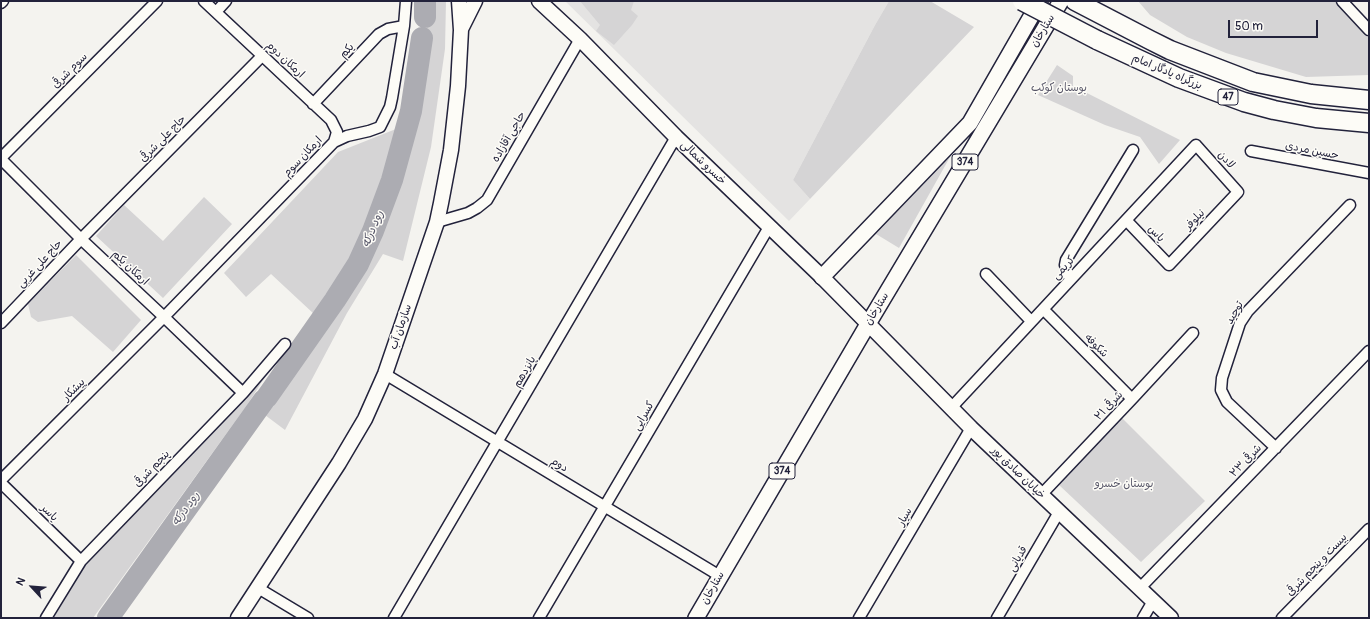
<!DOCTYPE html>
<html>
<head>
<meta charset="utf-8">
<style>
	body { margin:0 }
	#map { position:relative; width:1370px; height:619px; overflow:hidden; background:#f4f3ef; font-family:Pangolin,sans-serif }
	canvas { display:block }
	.frame { position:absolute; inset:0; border:2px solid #22223b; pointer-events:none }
	.north { position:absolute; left:12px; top:567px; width:40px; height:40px; -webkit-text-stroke:3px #fdfcf7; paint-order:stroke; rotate:296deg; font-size:11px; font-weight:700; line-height:16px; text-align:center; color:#22223b }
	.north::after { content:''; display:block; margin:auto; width:14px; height:18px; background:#22223b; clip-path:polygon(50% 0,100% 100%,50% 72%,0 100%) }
	.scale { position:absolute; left:1228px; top:20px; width:90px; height:18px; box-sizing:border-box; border:2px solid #22223b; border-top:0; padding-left:5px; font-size:12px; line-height:14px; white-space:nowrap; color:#22223b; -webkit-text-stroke:3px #fdfcf7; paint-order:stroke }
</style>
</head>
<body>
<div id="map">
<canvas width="1370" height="619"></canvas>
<div class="frame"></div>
<div class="north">N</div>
<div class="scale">50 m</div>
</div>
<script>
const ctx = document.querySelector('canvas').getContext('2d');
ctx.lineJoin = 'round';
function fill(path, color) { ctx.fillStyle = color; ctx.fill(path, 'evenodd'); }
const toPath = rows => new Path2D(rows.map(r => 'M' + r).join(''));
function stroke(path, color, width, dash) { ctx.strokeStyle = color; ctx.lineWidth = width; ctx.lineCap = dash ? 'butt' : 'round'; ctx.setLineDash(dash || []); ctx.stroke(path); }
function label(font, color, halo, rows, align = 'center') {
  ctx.font = font + ' Pangolin,"Playpen Sans Arabic",sans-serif'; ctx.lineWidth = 3; ctx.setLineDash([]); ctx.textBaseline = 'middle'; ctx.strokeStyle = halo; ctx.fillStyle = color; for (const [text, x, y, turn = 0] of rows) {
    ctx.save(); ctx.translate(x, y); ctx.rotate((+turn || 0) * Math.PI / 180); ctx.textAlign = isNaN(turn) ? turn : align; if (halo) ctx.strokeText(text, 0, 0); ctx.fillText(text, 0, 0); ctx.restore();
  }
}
fill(toPath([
	[565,1,889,1,875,25,793,180,810,199,789,221]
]), '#e4e3e2');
fill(toPath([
	[429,1,446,1,445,49,431,147,403,261,383,254,347,313,285,430,261,412,358,271,400,174,423,77],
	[580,1,634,1,631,10,638,16,632,25,614,45,596,31,600,25],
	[889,1,930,1,974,27,810,199,793,180,875,25],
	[1138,1,1334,1,1369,38,1369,75,1306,77,1226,53,1187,37,1150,15],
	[1057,65,1073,76,1073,86,1180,140,1159,164,1140,137,1105,125,1038,95],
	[401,127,383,190,353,259,314,314,271,274,246,297,224,273,338,152],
	[950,157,899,248,876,234],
	[204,197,232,224,163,298,96,236,124,205,163,241],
	[76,255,141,320,113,352,72,316,38,322,31,317,28,304],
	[274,363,247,405,93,618,53,618,85,566],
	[1122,418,1205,501,1141,562,1059,485]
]), '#d5d4d5');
stroke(toPath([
	[425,17,425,1],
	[267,397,335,300,358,264,373,231,392,180,411,111,422,38],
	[108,618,264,400]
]), '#acacb2', 22);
const street = toPath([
	[204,1,331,120,337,132,334,142],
	[1342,1,1369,30],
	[1,3,3,1],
	[216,12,226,1],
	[313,104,379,34,388,29,404,26],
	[1251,151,1369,173],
	[1,158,157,1],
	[1,159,81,239,164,317,243,393],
	[437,222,468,213,477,208,487,200,580,39],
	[986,274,1031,321],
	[1070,280,1065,265,1066,260,1133,150],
	[1043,309,1132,399],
	[1,323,81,239,262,56],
	[385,374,720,576],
	[951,408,1196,145,1238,192,1169,265,1126,220],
	[1276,448,1227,402,1221,390,1222,378,1240,323,1248,311,1350,205],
	[1,480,164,317,334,142,347,136,369,131,380,127,390,107,392,98,404,26,406,1],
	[1,483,81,561],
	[1041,495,1132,399,1193,333],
	[258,588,308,618],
	[1140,588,1369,351],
	[46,618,81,561,243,393,285,344],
	[394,618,676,137],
	[539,618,769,227],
	[859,618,971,428],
	[997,618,1059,512],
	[1143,618,1153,601],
	[1282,618,1369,529]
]);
const secondary = toPath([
	[539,1,580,39,676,137,822,277,971,428,1171,618],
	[462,27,475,1],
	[238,618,339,463,365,419,385,374,437,222,441,203,451,150,458,86,461,30,459,1]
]);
const primary = toPath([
	[822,277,970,123,1040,1],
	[696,618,868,324,1061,1]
]);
const highway = toPath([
	[1075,1,1150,40,1170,50,1253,82,1311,94,1369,100],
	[1097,40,1179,78,1244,102,1274,110,1316,118,1369,123]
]);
stroke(street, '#22223b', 13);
stroke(secondary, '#22223b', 17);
stroke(primary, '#22223b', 18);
stroke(highway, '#22223b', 21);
stroke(street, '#fdfcf7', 10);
stroke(secondary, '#fdfcf7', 14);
stroke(primary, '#fdfcf7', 15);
stroke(highway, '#fdfcf7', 18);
const highwayBridge = toPath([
	[1022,1,1097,40]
]);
stroke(highwayBridge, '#22223b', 21, []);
stroke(highwayBridge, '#fdfcf7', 18);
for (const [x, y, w] of [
	[1228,97,20],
	[965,162,26],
	[782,471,26]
]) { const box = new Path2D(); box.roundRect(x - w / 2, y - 8, w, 16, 3); ctx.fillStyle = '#fdfcf7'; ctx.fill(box); stroke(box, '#22223b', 1); }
label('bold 10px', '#22223b', null, [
	["47",1228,97],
	["374",965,162],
	["374",782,471]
]);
label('11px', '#22223b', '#fdfcf7', [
	["ستارخان",1043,31,-59],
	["یکم",347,51,-47],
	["ارمکان دوم",285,60,43],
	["سوم شرقی",70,71,-45],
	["بزرگراه یادگار امام",1167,72,23],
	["حاجی آقازاده",509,137,-60],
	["حاج علی شرقی",163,139,-45],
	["حسین مردی",1312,151,11],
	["ارمکان سوم",303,157,-46],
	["لادن",1226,160,48],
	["خسرو شمالی",703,163,44],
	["نیلوفر",1195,220,-46],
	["یاس",1156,234,46],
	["حاج علی غربی",40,264,-47],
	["ارمکان یکم",130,268,43],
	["کریمی",1064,268,-47],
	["ستارخان",877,309,-59],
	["توحید",1235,313,-60],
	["سازمان آب",401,327,-71],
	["شکوفه",1096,346,45],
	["پانزدهم",525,372,-60],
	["پیشکار",74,390,-45],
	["۲۱ شرقی",1109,406,-46],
	["کسرایی",644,416,-60],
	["۲۳ شرقی",1246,461,-46],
	["دوم",559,465,31],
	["پنجم شرقی",152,469,-46],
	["خیابان صادق پور",1018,473,44],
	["یاسر",49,513,44],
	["سیار",905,517,-60],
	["قدیانی",1018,559,-60],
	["بیست و پنجم شرقی",1317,565,-46],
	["ستارخان",713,588,-60]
]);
label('11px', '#585769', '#fdfcf7', [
	["بوستان کوکب",1059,88],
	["بوستان خسرو",1124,484]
]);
label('italic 12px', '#59596b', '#fdfcf7', [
	["رود درکه",373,229,-67],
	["رود درکه",186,509,-54]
]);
</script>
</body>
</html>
